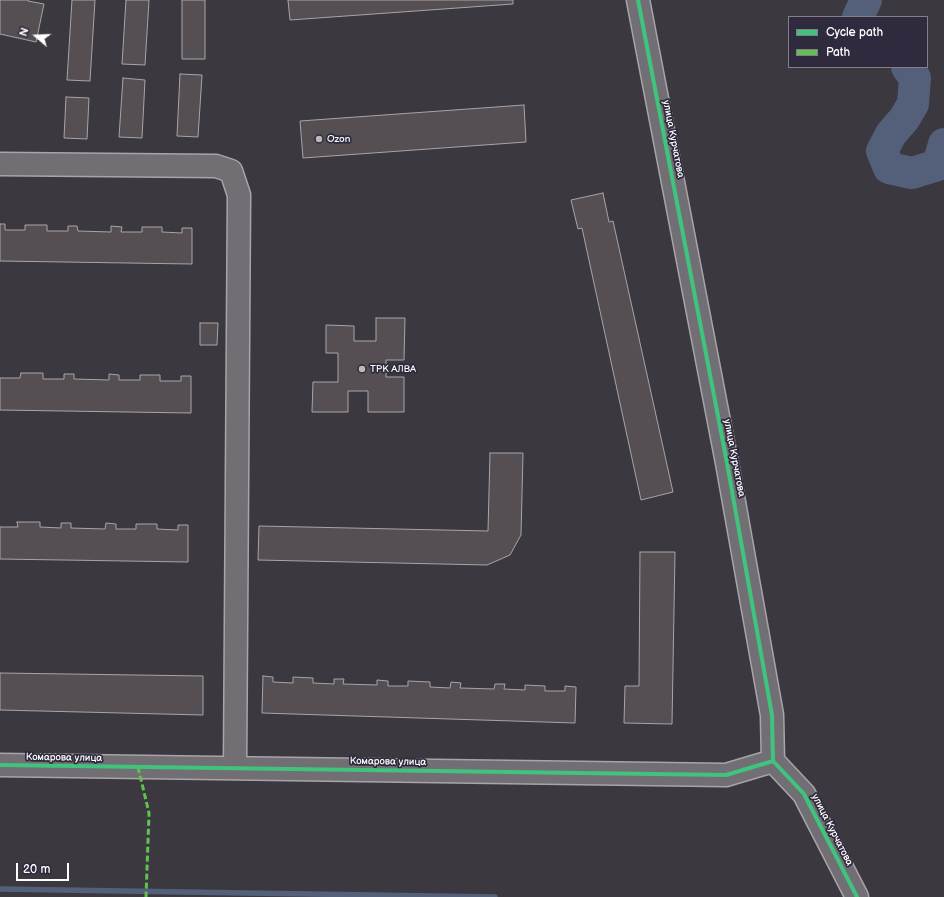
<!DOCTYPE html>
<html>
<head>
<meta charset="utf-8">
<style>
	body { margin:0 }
	#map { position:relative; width:944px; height:897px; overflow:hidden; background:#3c3840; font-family:"Balsamiq Sans",sans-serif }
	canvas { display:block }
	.legend { position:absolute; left:788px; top:16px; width:140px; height:52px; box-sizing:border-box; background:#2f2a3d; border:1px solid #827f8b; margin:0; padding:5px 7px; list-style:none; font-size:12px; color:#fff }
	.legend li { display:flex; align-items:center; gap:8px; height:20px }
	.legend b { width:20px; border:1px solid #827f8b }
	.north { position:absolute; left:16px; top:16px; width:40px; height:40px; -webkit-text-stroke:3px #2f2a3d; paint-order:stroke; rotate:289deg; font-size:11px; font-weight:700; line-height:16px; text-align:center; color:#fff }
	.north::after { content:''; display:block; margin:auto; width:14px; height:18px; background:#fff; clip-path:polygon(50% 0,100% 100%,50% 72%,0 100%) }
	.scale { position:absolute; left:16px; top:863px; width:53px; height:18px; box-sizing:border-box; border:2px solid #fff; border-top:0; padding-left:5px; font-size:12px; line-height:14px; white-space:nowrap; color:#fff; -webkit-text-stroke:3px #2f2a3d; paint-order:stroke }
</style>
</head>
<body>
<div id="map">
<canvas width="944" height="897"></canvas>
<ul class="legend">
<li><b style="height:5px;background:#40c37c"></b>Cycle path</li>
<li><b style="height:5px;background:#63c152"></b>Path</li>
</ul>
<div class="north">N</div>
<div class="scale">20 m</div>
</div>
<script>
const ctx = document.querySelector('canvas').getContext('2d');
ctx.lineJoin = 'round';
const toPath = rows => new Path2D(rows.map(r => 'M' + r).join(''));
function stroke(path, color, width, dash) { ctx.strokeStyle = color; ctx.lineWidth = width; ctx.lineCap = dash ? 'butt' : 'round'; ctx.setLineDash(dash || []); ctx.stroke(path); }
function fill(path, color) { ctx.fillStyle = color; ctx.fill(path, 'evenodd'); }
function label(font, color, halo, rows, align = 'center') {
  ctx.font = font + ' "Balsamiq Sans",sans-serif'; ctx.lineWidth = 3.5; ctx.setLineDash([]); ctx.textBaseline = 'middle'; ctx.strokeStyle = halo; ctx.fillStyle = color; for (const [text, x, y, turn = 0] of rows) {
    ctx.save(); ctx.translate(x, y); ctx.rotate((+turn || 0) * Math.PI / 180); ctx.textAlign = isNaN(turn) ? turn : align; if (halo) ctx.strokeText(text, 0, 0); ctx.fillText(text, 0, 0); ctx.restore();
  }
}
stroke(toPath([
	[0,889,495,897]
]), '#54607a', 5.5);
stroke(toPath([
	[858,17,866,0],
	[907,67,915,78,913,104,904,119,891,134,882,151,889,168,912,173,938,165,944,144]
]), '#54607a', 32);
const building = toPath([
	[0,0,28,0,28,1,44,4,36,42,0,34,0,0],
	[72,0,95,0,90,81,67,80,72,0],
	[126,0,149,0,145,65,122,64,126,0],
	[182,0,205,0,205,59,182,59,182,0],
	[288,0,513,0,513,4,290,20,288,0],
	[180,74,202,75,198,137,177,136,180,74],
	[123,78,145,80,142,138,119,137,123,78],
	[66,97,89,98,87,139,64,138,66,97],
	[524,105,526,142,303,158,300,121,524,105],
	[603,193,609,222,613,221,673,492,641,500,582,228,578,229,571,200,603,193],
	[0,224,5,224,5,230,25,230,25,225,47,225,47,231,68,231,68,226,77,226,78,231,111,232,111,226,122,227,121,232,142,232,142,227,162,227,162,232,182,233,182,228,192,228,192,264,0,261,0,224],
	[376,318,405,318,404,360,386,360,386,377,404,377,404,412,368,412,368,391,348,391,348,412,312,412,313,382,338,382,338,353,326,353,326,325,354,326,354,341,376,341,376,318],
	[200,323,218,323,217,345,200,345,200,323],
	[21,373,43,373,43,379,64,379,64,374,74,374,74,379,109,380,109,374,119,375,119,380,140,380,140,375,160,375,160,381,181,381,181,376,191,376,191,413,0,410,0,378,20,378,21,373],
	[490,453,523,453,521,535,510,555,487,565,258,560,259,526,488,531,490,453],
	[17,522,40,522,40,527,61,528,61,523,71,523,71,528,105,529,106,523,116,524,116,529,136,529,136,524,157,524,157,529,178,530,178,525,188,525,188,562,0,559,0,527,18,527,17,522],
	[640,552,675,552,672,724,624,723,625,686,639,686,640,552],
	[0,673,203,676,203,715,0,710,0,673],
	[263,676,273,677,273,682,293,683,293,677,313,678,313,683,334,684,334,679,344,679,343,684,377,685,377,680,388,681,388,686,408,686,408,681,430,682,430,687,450,688,451,682,461,683,460,688,494,689,495,684,505,684,504,689,525,690,525,685,545,686,545,691,565,691,565,686,576,687,575,723,262,713,263,676]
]);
fill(building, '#554f54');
stroke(building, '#a7a5a9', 1);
const minor = toPath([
	[638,0,727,463,772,715,773,761,804,794,857,897],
	[0,164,216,166,231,171,239,195,235,768],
	[0,765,726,775,773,761]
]);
stroke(minor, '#a7a5a9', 25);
stroke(minor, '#716f74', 22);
stroke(toPath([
	[138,767,149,813,146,897]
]), '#63c152', 3, [6, 3]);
stroke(toPath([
	[638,0,727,463,772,715,773,761,804,794,857,897],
	[0,765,726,775,773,761]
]), '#40c37c', 4);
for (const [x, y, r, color] of [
	[319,139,4,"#bbb9bc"],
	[362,369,4,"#bbb9bc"]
]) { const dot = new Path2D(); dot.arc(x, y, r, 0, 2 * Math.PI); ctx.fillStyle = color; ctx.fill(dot); stroke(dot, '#2f2a3d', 1.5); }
label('10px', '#fff', '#2f2a3d', [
	["Ozon",327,139],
	["ТРК АЛВА",370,369]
], 'left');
label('10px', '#fff', '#2f2a3d', [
	["улица Курчатова",673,139,79],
	["улица Курчатова",734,458,79],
	["Комарова улица",64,758,1],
	["Комарова улица",388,762,1],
	["улица Курчатова",832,830,63]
]);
</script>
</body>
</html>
